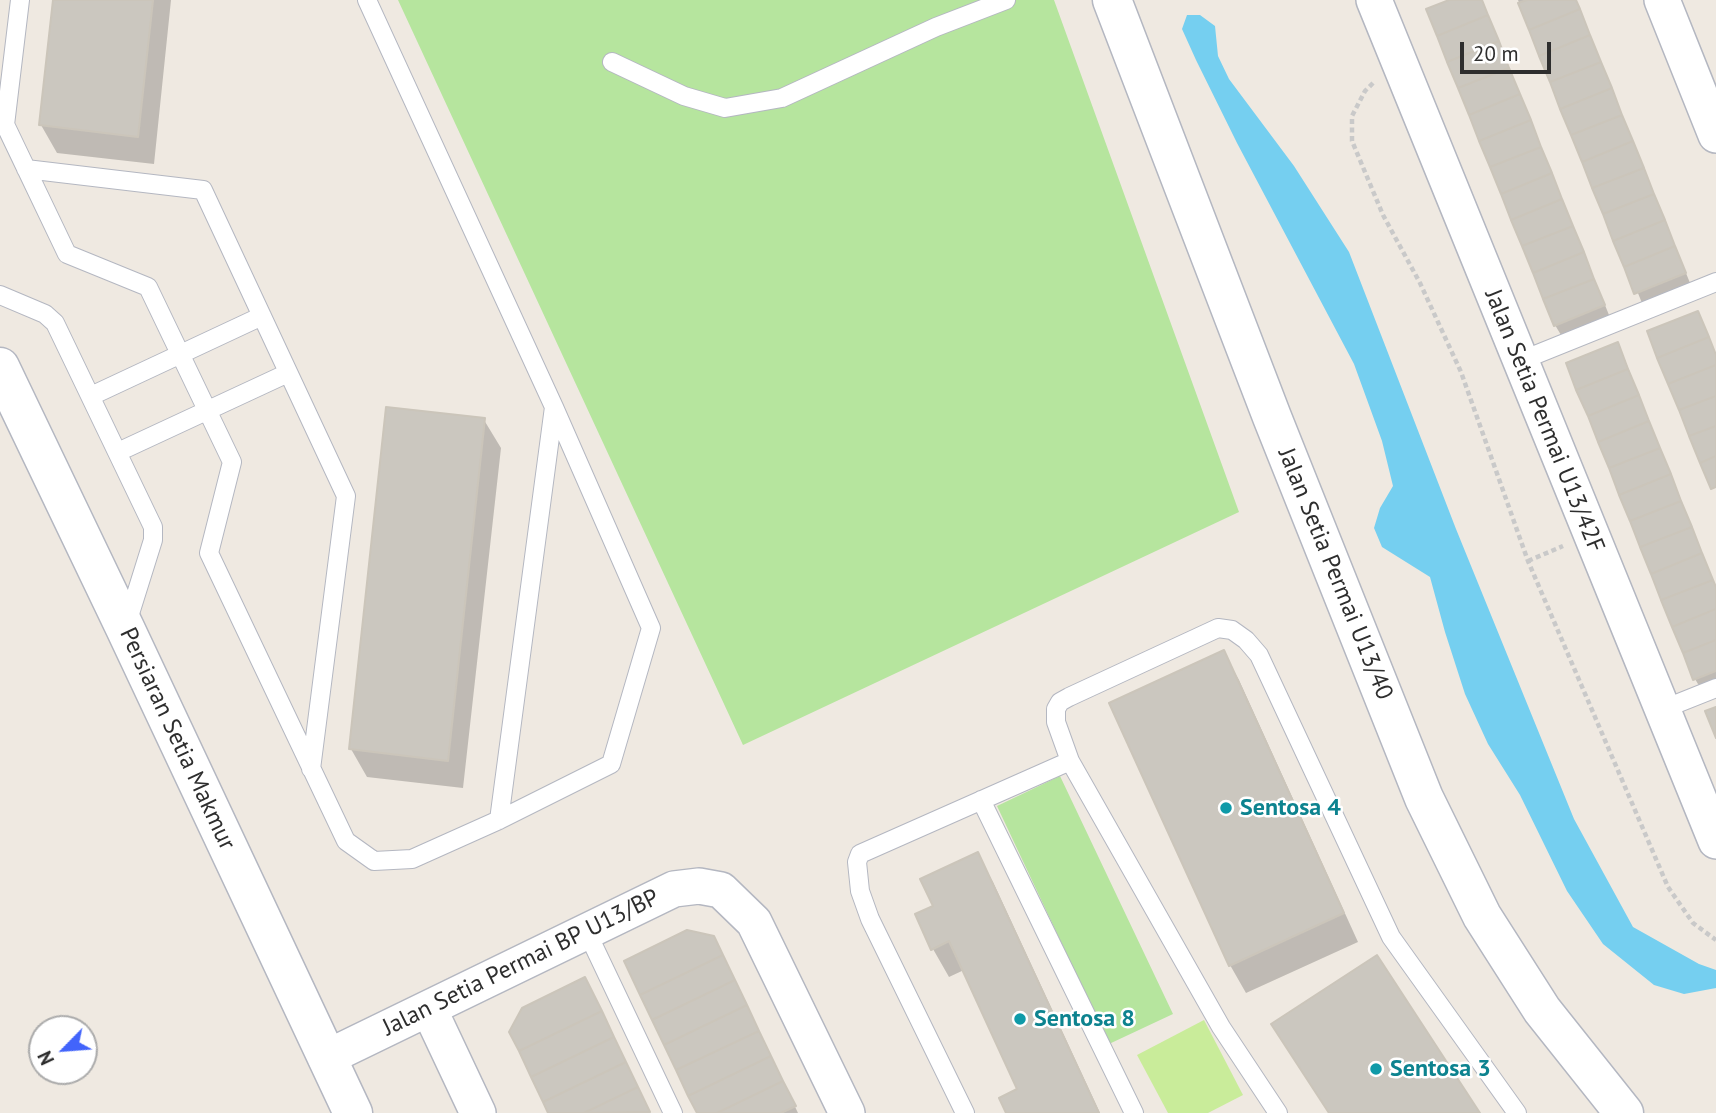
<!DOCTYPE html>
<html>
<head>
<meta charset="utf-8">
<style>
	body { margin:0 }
	#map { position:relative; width:1716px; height:1113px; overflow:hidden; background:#efe9e1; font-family:"PT Sans",sans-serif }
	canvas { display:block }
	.north { position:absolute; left:28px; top:1015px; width:70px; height:70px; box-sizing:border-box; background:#fff; border:2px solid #ababab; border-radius:50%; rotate:245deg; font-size:19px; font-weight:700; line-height:28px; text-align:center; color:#2e2e2e }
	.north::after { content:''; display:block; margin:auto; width:24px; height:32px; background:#4264fb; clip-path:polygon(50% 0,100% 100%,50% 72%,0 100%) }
	.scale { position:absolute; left:1460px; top:42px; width:91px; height:32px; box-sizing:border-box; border:4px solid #2e2e2e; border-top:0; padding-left:9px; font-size:21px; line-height:24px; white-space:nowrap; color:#2e2e2e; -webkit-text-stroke:5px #fff; paint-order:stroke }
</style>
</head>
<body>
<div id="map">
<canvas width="1716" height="1113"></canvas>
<div class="north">N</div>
<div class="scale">20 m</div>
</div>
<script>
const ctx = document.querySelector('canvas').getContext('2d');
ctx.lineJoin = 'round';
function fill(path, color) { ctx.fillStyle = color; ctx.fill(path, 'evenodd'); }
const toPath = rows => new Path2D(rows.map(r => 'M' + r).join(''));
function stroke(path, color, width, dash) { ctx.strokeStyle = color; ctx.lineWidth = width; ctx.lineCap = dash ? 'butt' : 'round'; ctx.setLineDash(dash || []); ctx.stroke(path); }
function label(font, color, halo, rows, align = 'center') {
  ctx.font = font + ' "PT Sans",sans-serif'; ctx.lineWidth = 5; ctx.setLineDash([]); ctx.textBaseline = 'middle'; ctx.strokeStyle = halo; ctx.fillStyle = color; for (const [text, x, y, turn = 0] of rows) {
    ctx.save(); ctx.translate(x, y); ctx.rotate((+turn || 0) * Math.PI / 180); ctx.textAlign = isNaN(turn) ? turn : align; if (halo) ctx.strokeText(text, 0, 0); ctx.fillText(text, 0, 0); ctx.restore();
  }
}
fill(toPath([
	[398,0,1054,0,1239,512,743,745],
	[1060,776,1173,1014,1109,1044,997,806]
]), '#b6e59e');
fill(toPath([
	[1204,1020,1243,1095,1208,1113,1168,1113,1137,1055]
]), '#c9ec9a');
fill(toPath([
	[1187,15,1200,15,1215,26,1218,56,1229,79,1294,166,1349,252,1456,529,1574,819,1633,927,1699,964,1716,970,1716,988,1684,994,1654,985,1603,944,1567,891,1520,795,1488,744,1465,694,1445,632,1430,577,1382,547,1374,528,1380,508,1393,486,1382,441,1354,364,1237,143,1196,60,1182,29]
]), '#75cff0');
fill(toPath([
	[54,0,171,0,154,164,57,153,41,125],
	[1454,0,1482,0,1609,315,1561,335,1555,325],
	[1518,0,1576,0,1690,283,1642,303],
	[1623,355,1716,587,1716,683,1701,689,1695,679],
	[484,420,501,448,463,788,367,777,351,749],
	[1223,652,1239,680,1358,942,1246,993,1230,965],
	[977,854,993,882,1100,1113,1008,1113,1020,1090,964,970,949,977,933,949,935,907],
	[719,948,798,1113,699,1113],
	[590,990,649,1113,550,1113]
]), '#0003');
const building = toPath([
	[53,0,153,0,138,137,39,125,53,0],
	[1449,0,1482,0,1488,15,1437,36,1426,9,1449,0],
	[1527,0,1576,0,1580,9,1529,30,1518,3,1527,0],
	[1580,9,1590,35,1539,56,1529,30,1580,9],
	[1488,15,1499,41,1447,62,1437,36,1488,15],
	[1590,35,1601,62,1550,82,1539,56,1590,35],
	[1499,41,1509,68,1458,88,1447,62,1499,41],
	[1601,62,1612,88,1560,109,1550,82,1601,62],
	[1509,68,1520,94,1469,115,1458,88,1509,68],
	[1612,88,1622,115,1571,135,1560,109,1612,88],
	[1520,94,1531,120,1479,141,1469,115,1520,94],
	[1622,115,1633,141,1582,162,1571,135,1622,115],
	[1531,120,1541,147,1490,167,1479,141,1531,120],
	[1633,141,1644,168,1592,188,1582,162,1633,141],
	[1541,147,1552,173,1501,194,1490,167,1541,147],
	[1644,168,1654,194,1603,214,1592,188,1644,168],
	[1552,173,1562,199,1511,220,1501,194,1552,173],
	[1654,194,1665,220,1613,241,1603,214,1654,194],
	[1562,199,1573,226,1522,246,1511,220,1562,199],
	[1665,220,1675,246,1624,267,1613,241,1665,220],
	[1573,226,1584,252,1533,273,1522,246,1573,226],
	[1675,246,1686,273,1634,294,1624,267,1675,246],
	[1584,252,1594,279,1543,299,1533,273,1584,252],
	[1594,279,1605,305,1554,326,1543,299,1594,279],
	[1698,311,1709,337,1657,358,1647,331,1698,311],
	[1709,337,1716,355,1716,365,1668,384,1657,358,1709,337],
	[1618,342,1628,369,1576,390,1566,363,1618,342],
	[1716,365,1716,396,1679,410,1668,384,1716,365],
	[1628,369,1639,395,1588,416,1576,390,1628,369],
	[1639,395,1649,421,1598,442,1588,416,1639,395],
	[1716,396,1716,426,1689,436,1679,410,1716,396],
	[386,407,485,418,448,761,349,749,386,407],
	[1649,421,1660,448,1609,468,1598,442,1649,421],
	[1716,426,1716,456,1700,463,1689,436,1716,426],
	[1660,448,1671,474,1619,495,1609,468,1660,448],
	[1716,456,1716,487,1711,489,1700,463,1716,456],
	[1671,474,1681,501,1630,521,1619,495,1671,474],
	[1681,501,1692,527,1640,547,1630,521,1681,501],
	[1692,527,1702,553,1651,574,1640,547,1692,527],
	[1702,553,1713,580,1661,600,1651,574,1702,553],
	[1713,580,1716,587,1716,609,1672,627,1661,600,1713,580],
	[1716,609,1716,640,1683,653,1672,627,1716,609],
	[1716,640,1716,671,1693,680,1683,653,1716,640],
	[1224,650,1344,913,1229,966,1109,703,1224,650],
	[1716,707,1716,738,1705,711,1716,707],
	[978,852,1099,1113,1006,1113,999,1098,1017,1089,949,941,931,950,915,914,933,906,920,879,978,852],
	[687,930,714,936,723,955,640,995,624,961,687,930],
	[723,955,735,980,652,1020,640,995,723,955],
	[1377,955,1480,1113,1329,1113,1271,1024,1377,955],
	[585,977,602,1011,519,1051,509,1032,522,1008,585,977],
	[735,980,747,1005,664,1045,652,1020,735,980],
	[747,1005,759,1031,676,1070,664,1045,747,1005],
	[602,1011,614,1037,531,1077,519,1051,602,1011],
	[759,1031,771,1056,688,1096,676,1070,759,1031],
	[614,1037,626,1062,543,1102,531,1077,614,1037],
	[771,1056,783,1081,717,1113,697,1113,688,1096,771,1056],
	[626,1062,638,1087,584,1113,548,1113,543,1102,626,1062],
	[783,1081,796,1106,781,1113,717,1113,783,1081],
	[638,1087,650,1112,584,1113,638,1087]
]);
fill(building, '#cbc7bf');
stroke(building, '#cbc5ba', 2);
const lane = toPath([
	[612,62,684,96,725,108,782,98,936,27,1006,0],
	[0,114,67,254,148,287,232,462,209,553,346,841,374,861,412,859,499,820,611,764,651,628,554,407,367,0],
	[5,125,20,0],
	[26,169,203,190,346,496,311,769],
	[0,295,45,314,55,323,153,527,153,540,127,623],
	[1520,361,1716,282],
	[91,396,262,316],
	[118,452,288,373],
	[1661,710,1716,688],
	[981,800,1134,1113],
	[499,820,554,407],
	[587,932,673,1113],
	[965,1113,870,919,860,891,857,862,860,854,1070,761],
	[1278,1113,1221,1027,1070,761,1056,722,1056,709,1060,702,1069,697,1218,628,1232,630,1246,640,1259,655,1391,937,1517,1113]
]);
const street = toPath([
	[1374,0,1716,841],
	[1662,0,1716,135],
	[429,1009,478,1113],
	[326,1058,674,889,699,886,721,890,754,922,847,1113]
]);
const secondary = toPath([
	[1112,0,1272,417,1424,798,1482,916,1542,1010,1624,1113],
	[0,367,125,628,353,1113]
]);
stroke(lane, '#b4b7c1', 20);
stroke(street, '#b4b7c1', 38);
stroke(secondary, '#b4b7c1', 41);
stroke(toPath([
	[1373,83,1365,91,1352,116,1352,141,1383,215,1420,283,1461,372,1528,561,1668,887,1693,923,1716,940],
	[1528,561,1563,546]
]), '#c9c9c9', 4.5, [5, 3.5]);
stroke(lane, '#fff', 18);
stroke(street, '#fff', 35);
stroke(secondary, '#fff', 38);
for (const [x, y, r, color] of [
	[1226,808,7,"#0f9aa8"],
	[1020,1019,7,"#0f9aa8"],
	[1376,1069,7,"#0f9aa8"]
]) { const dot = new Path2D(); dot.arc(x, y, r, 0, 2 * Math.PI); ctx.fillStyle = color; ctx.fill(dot); stroke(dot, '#fff', 2.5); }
label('24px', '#2e2e2e', '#fff', [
	["Jalan Setia Permai U13/42F",1544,421,68],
	["Jalan Setia Permai U13/40",1335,574,68],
	["Persiaran Setia Makmur",177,739,65],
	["Jalan Setia Permai BP U13/BP",521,963,-26]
]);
label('bold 24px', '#0d838f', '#fff', [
	["Sentosa 4",1240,808],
	["Sentosa 8",1034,1019],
	["Sentosa 3",1390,1069]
], 'left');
</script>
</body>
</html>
